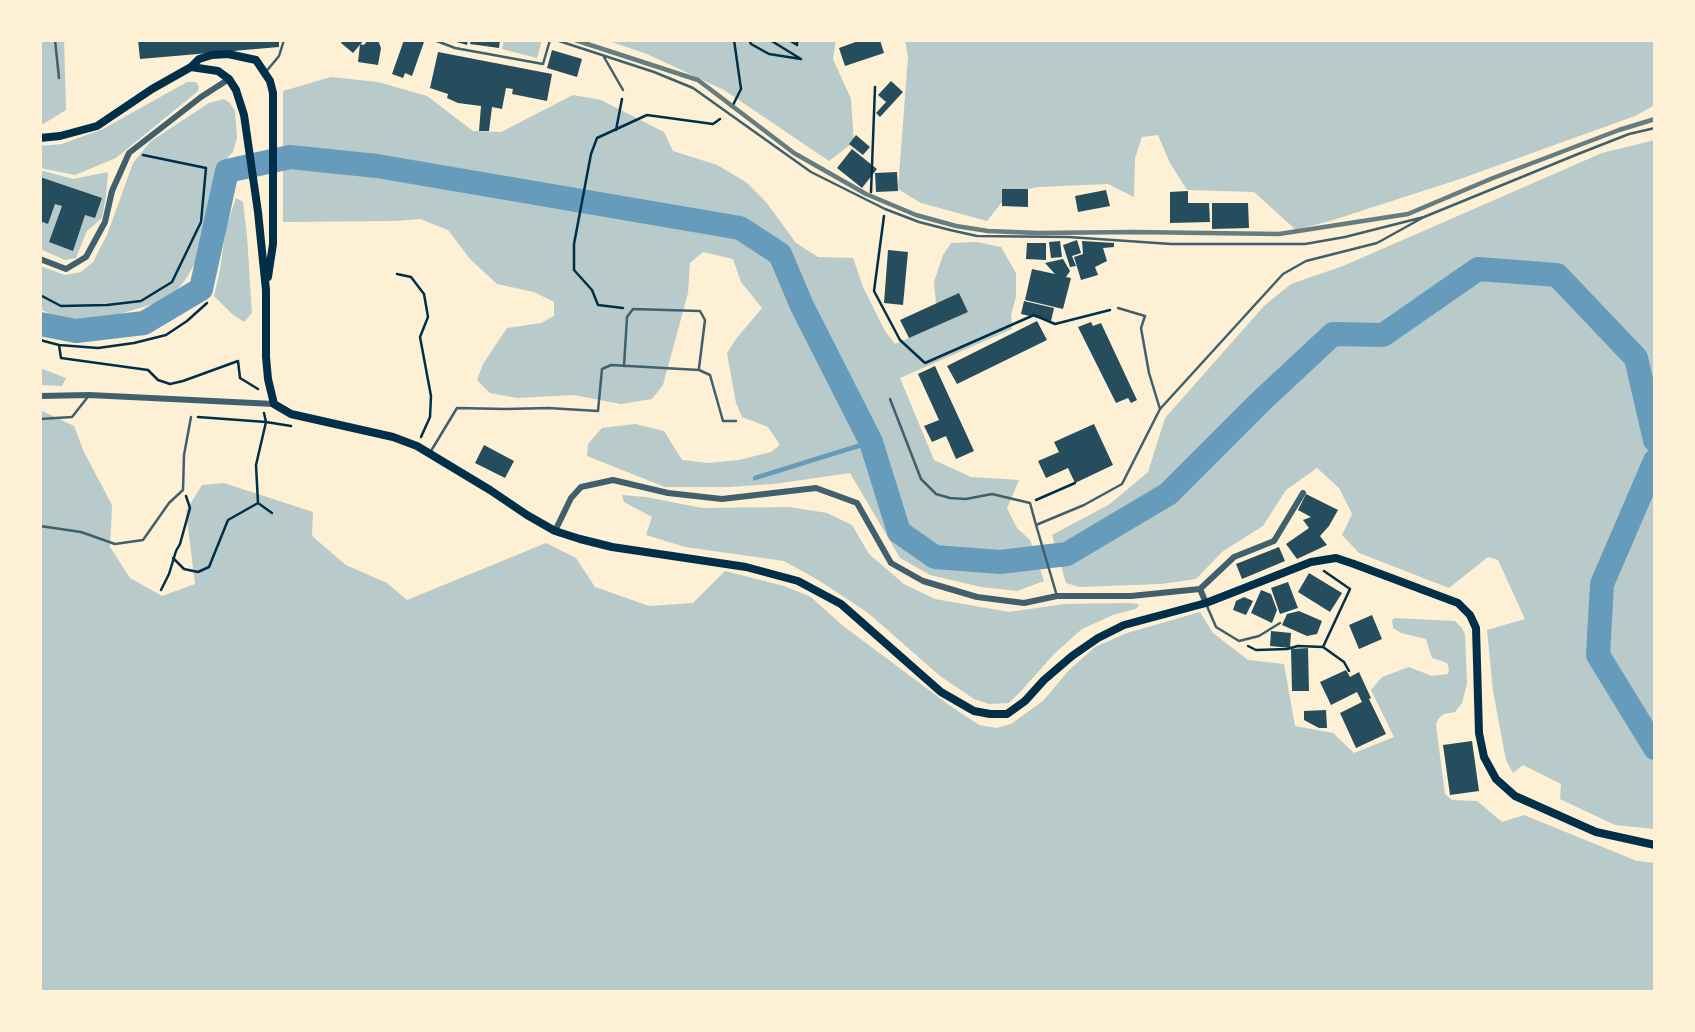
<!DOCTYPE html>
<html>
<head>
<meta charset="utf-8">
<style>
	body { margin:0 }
	#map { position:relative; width:1695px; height:1032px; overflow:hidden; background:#fdf0d5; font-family:Barlow,sans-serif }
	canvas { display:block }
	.frame { position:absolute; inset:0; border:42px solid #fdf0d5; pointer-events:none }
</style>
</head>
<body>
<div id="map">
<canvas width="1695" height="1032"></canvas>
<div class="frame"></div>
</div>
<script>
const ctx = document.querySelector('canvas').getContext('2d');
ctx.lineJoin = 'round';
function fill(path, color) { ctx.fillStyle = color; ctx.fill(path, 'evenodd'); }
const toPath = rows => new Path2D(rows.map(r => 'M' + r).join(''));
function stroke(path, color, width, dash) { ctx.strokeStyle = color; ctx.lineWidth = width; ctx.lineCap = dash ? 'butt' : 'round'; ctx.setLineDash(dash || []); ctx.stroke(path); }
fill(toPath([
	[40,40,64,40,66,110,40,126],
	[504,40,542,40,537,58,502,49],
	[606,40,836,40,833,59,851,99,854,142,829,161,724,90,647,54],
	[905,40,1655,40,1655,105,1635,116,1460,179,1333,220,1296,230,1254,192,1187,190,1170,163,1158,135,1142,137,1135,158,1134,197,1108,184,1039,187,1010,192,987,221,921,203,898,189,908,57],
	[331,77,378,82,427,96,473,131,501,132,573,95,601,100,664,132,673,151,717,165,746,182,766,202,796,243,818,257,853,258,863,287,885,331,895,344,968,312,959,294,936,304,934,282,943,255,951,243,977,242,1001,247,1016,273,1016,297,1011,315,1012,329,900,378,934,460,971,477,1019,480,1007,508,1017,528,1030,540,1044,581,1017,591,981,587,930,575,900,558,850,473,774,484,729,487,665,487,587,456,588,444,602,428,635,424,664,431,682,460,708,463,739,460,771,452,780,445,768,427,742,417,736,403,727,353,736,339,762,308,741,282,733,259,703,252,690,263,688,293,663,385,652,399,621,404,574,395,517,398,490,393,477,380,483,364,507,328,541,323,554,316,554,302,534,292,497,284,470,259,448,230,420,219,395,221,283,222,283,91],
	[187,82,196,82,199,87,198,91,116,158,75,175,40,168,40,146,62,144,103,129],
	[224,99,230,103,235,111,237,138,233,152,215,170,214,206,203,250,185,280,177,290,153,304,113,316,70,320,52,315,40,309,40,266,65,275,81,272,93,262,107,235,133,163,151,141,209,103],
	[1655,140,1655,829,1615,825,1560,799,1561,784,1523,765,1513,773,1506,760,1493,691,1487,630,1525,619,1498,560,1488,557,1449,588,1359,553,1342,535,1352,514,1339,488,1317,468,1286,490,1263,526,1222,552,1196,579,1161,584,1079,587,1066,583,1052,535,1110,504,1148,472,1165,418,1264,306,1291,284,1343,266,1602,153],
	[40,170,73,179,108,172,106,196,102,218,87,231,76,258,65,260,40,249],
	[236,198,243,202,247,236,252,313,244,322,232,314,214,296,220,270,226,227],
	[40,368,66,378,62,386,40,385],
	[40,410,74,426,84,452,112,505,110,547,130,578,162,596,195,584,186,511,202,485,224,483,313,512,312,536,346,565,387,583,407,600,546,543,576,558,595,587,649,606,693,603,725,571,784,586,811,597,842,625,949,705,979,725,996,728,1011,724,1043,701,1068,671,1095,647,1127,633,1200,612,1213,633,1248,660,1284,664,1295,726,1333,733,1354,753,1394,737,1371,690,1382,677,1409,667,1432,676,1448,674,1449,669,1447,663,1432,658,1426,639,1401,633,1393,628,1392,620,1395,618,1455,621,1461,627,1465,634,1467,684,1462,703,1455,712,1444,714,1438,719,1436,725,1445,794,1452,800,1477,801,1502,822,1524,815,1637,861,1655,863,1655,992,40,992],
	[622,495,646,497,702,508,789,507,827,513,852,525,869,554,904,584,935,599,1009,612,1064,604,1125,603,1138,604,1139,606,1135,609,1113,615,1082,629,1054,654,1022,690,1009,703,989,704,974,699,940,676,867,612,818,580,784,561,685,547,646,535,652,517,624,502]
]), '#b9caca');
stroke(toPath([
	[755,478,871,442]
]), '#669bbc', 4.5);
stroke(toPath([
	[40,324,76,331,144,323,201,289,227,171,290,157,377,166,740,228,780,254,802,306,871,442,899,532,935,557,1000,562,1067,554,1168,494,1259,403,1333,334,1383,335,1478,269,1557,275,1636,358,1655,440],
	[1655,461,1602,584,1598,655,1655,748]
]), '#669bbc', 24);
fill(toPath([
	[138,40,279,40,279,47,140,59],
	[343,40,364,40,353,53,341,43],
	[368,40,378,40,381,48,378,65,358,62,360,44,364,45],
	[404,40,424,42,412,76,405,73,403,78,392,74],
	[449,40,468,40,467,45],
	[471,40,500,40,499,48,470,44],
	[861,40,880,40,884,53,845,66,839,48],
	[552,50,582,59,577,77,547,68],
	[438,52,552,74,547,101,512,94,513,89,506,88,502,109,492,107,489,131,479,131,481,106,458,103,447,98,448,94,430,88],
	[891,81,903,92,880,117,876,113,886,102,878,95],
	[856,135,870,147,863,155,849,144],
	[852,149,877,169,862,188,837,168],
	[897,172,898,191,876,192,875,173],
	[40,177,102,198,95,218,85,215,73,251,49,242,62,206,55,204,48,224,40,221],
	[1002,189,1028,189,1028,207,1002,206],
	[1106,190,1110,206,1078,212,1075,196],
	[1188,191,1188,203,1209,203,1210,222,1170,223,1170,192],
	[1212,203,1248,203,1249,228,1212,229],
	[1077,240,1081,253,1072,256,1076,266,1070,267,1063,245],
	[1060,241,1062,257,1051,258,1049,242],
	[1082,241,1114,243,1114,247,1103,248,1107,261,1095,267,1098,275,1081,280,1074,257,1083,254],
	[1027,243,1046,243,1046,260,1026,259],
	[888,250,908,252,903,305,884,303],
	[1063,259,1070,271,1066,277,1071,278,1063,309,1025,300,1032,269,1055,274,1045,263],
	[959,293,968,312,909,338,900,320],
	[1024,301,1054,308,1051,321,1021,314],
	[1037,321,1047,340,957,384,947,366],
	[1091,322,1093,326,1101,323,1137,400,1131,403,1128,398,1116,403,1078,327],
	[935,366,974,451,956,459,946,436,932,442,924,426,939,420,918,374],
	[1094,424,1113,465,1075,483,1068,468,1046,478,1038,461,1059,452,1054,442],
	[484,445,514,461,505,478,475,463],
	[1306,494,1338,510,1329,526,1320,536,1327,545,1297,559,1286,544,1309,528,1303,520,1311,517,1298,510],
	[1279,547,1285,561,1242,579,1236,564],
	[1309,573,1342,593,1330,612,1298,592],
	[1288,582,1298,608,1280,614,1271,588],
	[1261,590,1271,594,1277,610,1272,623,1251,613],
	[1244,597,1253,601,1246,615,1233,610,1236,601],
	[1299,611,1322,621,1317,634,1307,636,1282,625,1287,614],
	[1372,615,1382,639,1359,649,1349,625],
	[1271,631,1291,633,1290,648,1270,646],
	[1308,648,1309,691,1292,691,1291,649],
	[1346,670,1350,677,1359,672,1371,698,1369,699,1386,734,1356,748,1340,713,1362,702,1357,692,1331,705,1320,682],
	[1326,710,1327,728,1319,728,1304,720,1304,711],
	[1472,741,1479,791,1450,795,1443,745]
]), '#264d5e');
stroke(toPath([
	[749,40,751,44,769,54,801,59,770,40],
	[789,40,797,45,797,40],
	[732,107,741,89,734,40],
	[616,130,622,99],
	[871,192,875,87],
	[884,216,874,291,900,340,925,363,1034,315,1055,324,1110,310],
	[397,274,411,277,424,294,428,317,420,337,431,396,430,417,421,437],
	[40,295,61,306,107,305,141,301,172,282,201,222,206,168,143,155],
	[623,308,598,305,592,290,574,270,574,244,591,154,597,138,647,115,713,124,720,119],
	[40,340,59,345,98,348,134,343,166,335,187,321,207,303],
	[59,345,61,358,148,370,158,380,170,384,183,381,238,361,240,378,258,389],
	[198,417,266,422,264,413],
	[1036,500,1075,483],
	[272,513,258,503,256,465,266,422,291,426],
	[173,558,184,569,198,572,209,567,228,520,258,503],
	[161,590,169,574,176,551,180,544,190,508,186,496],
	[1248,646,1256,650,1287,649,1298,646,1323,647,1350,589,1324,571],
	[1323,647,1344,662,1349,671]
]), '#003049', 2.5);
stroke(toPath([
	[55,40,59,78],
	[434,40,455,48,543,64,550,40],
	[556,40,654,72,693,88,811,172,885,209,919,222,950,230,977,236,1069,237,1171,244,1305,244,1345,237,1424,217],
	[604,57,623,90],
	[265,73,279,56,284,40],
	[1118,308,1145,316,1141,328,1149,373,1160,409],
	[624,366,627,317,633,309,700,311,705,320,699,368],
	[890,399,921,479,936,494,950,498,966,499,992,494,1030,503,1036,525],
	[40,419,72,417,87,398],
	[431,451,457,408,506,409,548,408,598,411,602,369,611,365,699,370,710,375,723,421,736,421],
	[40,526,81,532,115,544,143,540,169,503,183,490,184,455,191,417],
	[1057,596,1036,525,1084,505,1122,484,1160,409,1283,274,1306,261,1377,243,1424,217,1578,154,1629,134,1655,128],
	[1207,606,1216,627,1239,641,1259,636,1280,623]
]), '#3f606c', 2.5);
stroke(toPath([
	[40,259,66,269,86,257,105,222,112,191,129,153,201,97,229,79],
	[40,396,89,395,274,404],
	[555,531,571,498,581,487,613,480,668,493,722,499,816,488,857,503,891,563,923,581,977,597,1024,603,1057,596,1131,596,1200,589],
	[1206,603,1200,589,1234,557,1274,541,1303,493]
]), '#3f606c', 6);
stroke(toPath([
	[191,67,218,71,229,79,236,90,244,115,258,212,266,290,266,357,268,379,274,404,291,414,393,437,417,446,490,490,527,515,555,531,580,539,612,547,746,567,798,581,841,604,941,692,974,711,990,714,1007,714,1025,701,1044,680,1072,656,1098,638,1124,625,1206,603,1311,562,1336,558,1354,564,1458,603,1470,615,1476,628,1479,733,1484,757,1496,779,1515,796,1596,832,1655,845],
	[40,138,60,136,97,126,152,89,191,67,199,59,212,55,228,54,256,60,270,81,273,93,273,244,268,277]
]), '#003049', 8);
stroke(toPath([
	[575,40,698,80,794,153,866,194,916,215,956,226,988,231,1038,233,1133,232,1279,234,1408,214,1493,178,1619,130,1655,119]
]), '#657d81', 4.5);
</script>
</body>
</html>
